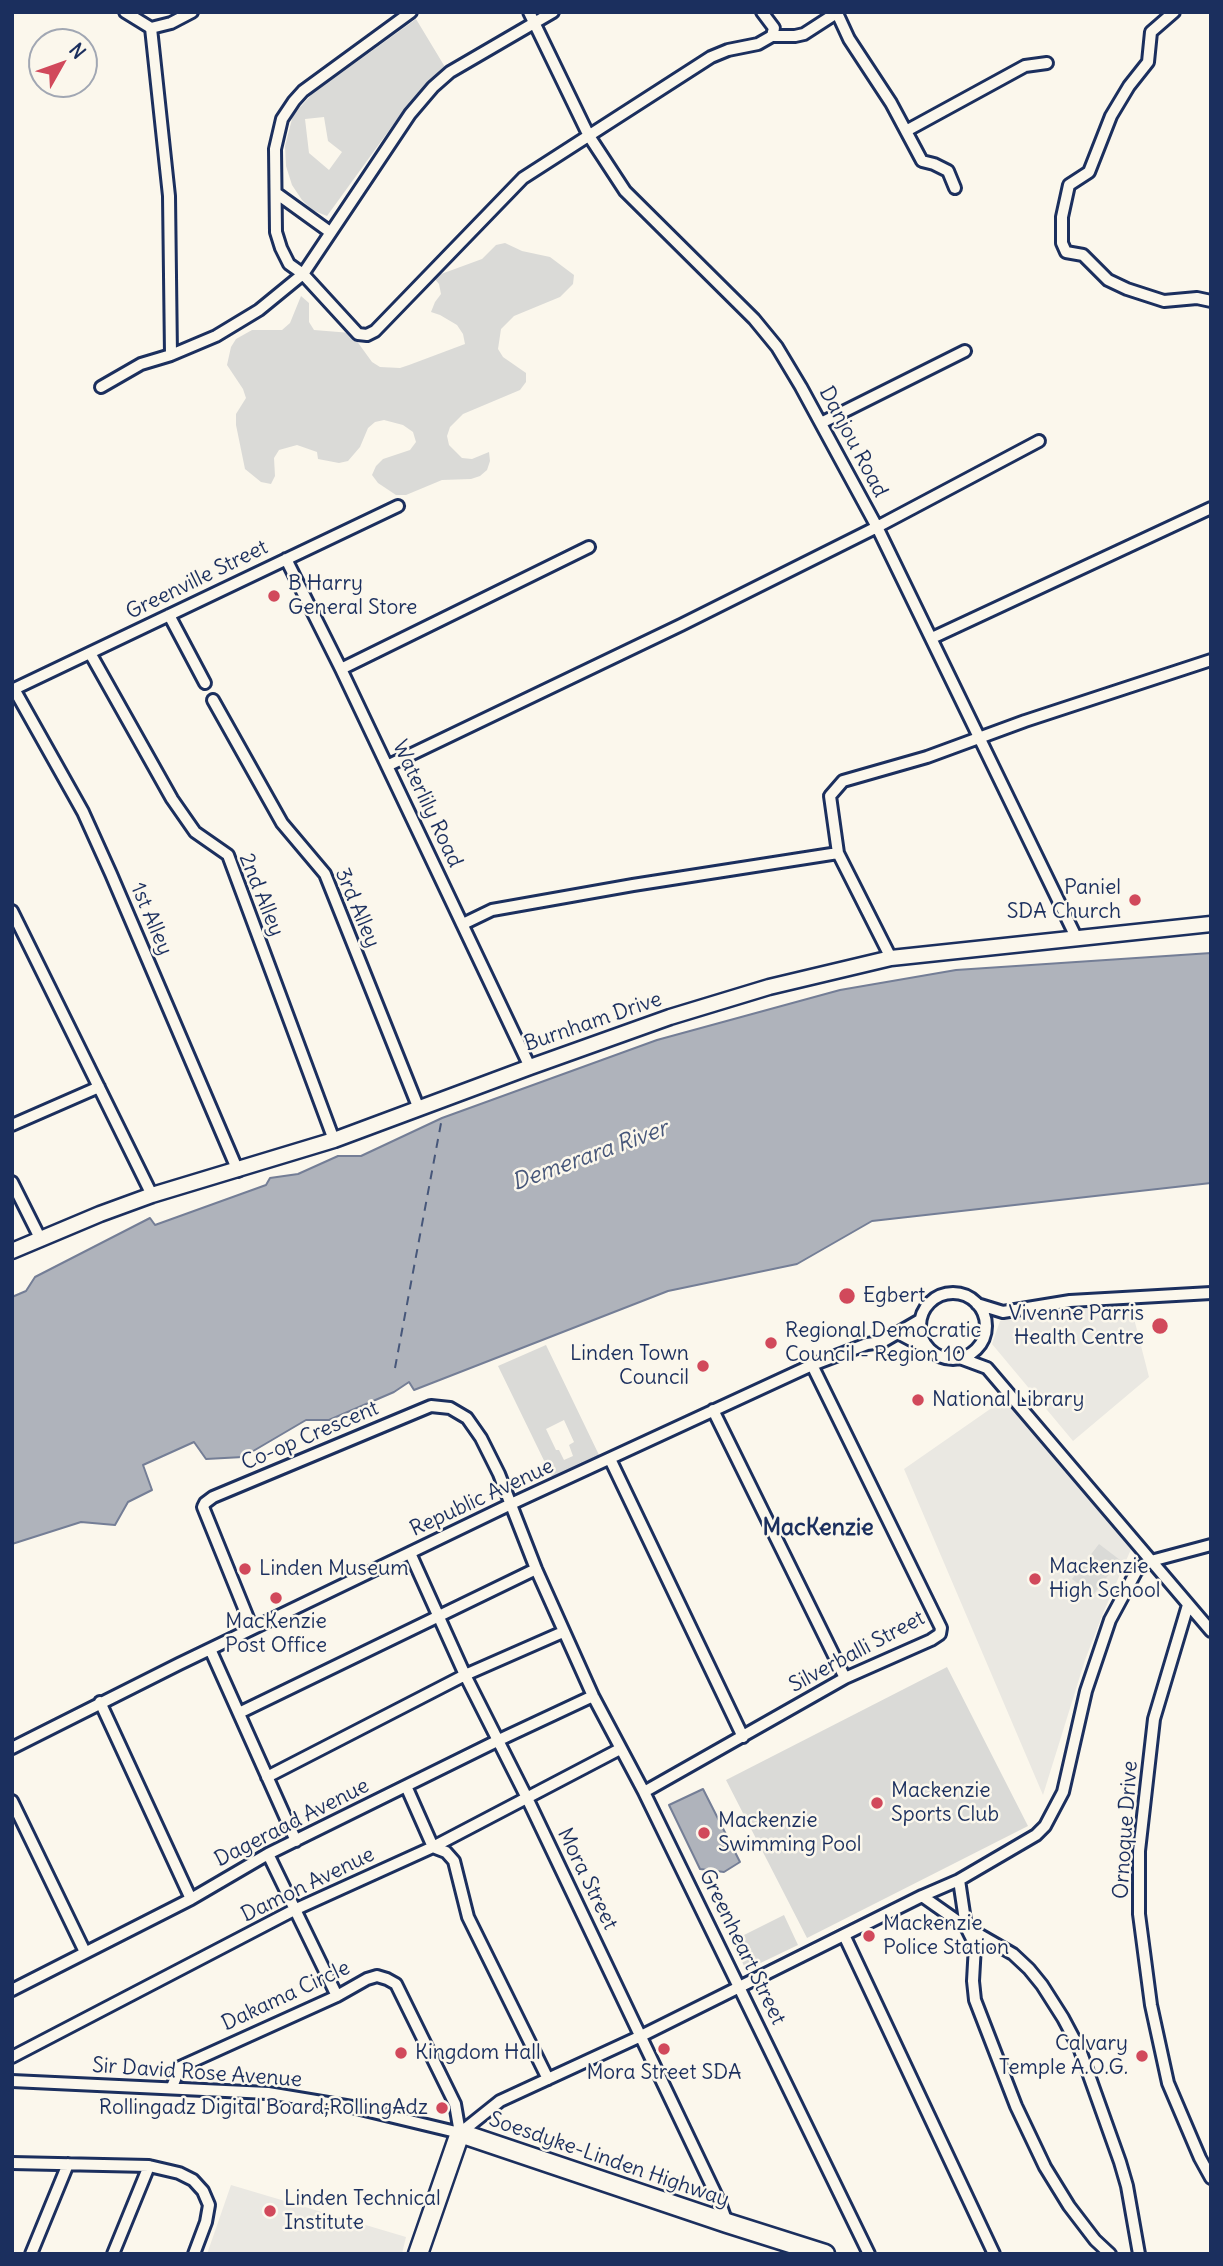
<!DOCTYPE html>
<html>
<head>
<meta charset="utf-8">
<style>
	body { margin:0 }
	#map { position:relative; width:1223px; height:2266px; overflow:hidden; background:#fbf7ec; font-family:Delius,sans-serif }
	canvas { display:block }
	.frame { position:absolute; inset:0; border:14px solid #1b2f5e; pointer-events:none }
	.north { position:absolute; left:28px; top:28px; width:70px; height:70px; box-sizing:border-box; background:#fbf7ec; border:2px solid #a1a7b3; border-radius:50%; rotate:50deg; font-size:19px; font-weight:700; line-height:28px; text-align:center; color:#1b2f5e }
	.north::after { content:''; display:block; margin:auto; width:24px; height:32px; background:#d1495b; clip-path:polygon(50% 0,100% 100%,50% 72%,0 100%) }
</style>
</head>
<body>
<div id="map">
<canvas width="1223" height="2266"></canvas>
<div class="frame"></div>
<div class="north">N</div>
</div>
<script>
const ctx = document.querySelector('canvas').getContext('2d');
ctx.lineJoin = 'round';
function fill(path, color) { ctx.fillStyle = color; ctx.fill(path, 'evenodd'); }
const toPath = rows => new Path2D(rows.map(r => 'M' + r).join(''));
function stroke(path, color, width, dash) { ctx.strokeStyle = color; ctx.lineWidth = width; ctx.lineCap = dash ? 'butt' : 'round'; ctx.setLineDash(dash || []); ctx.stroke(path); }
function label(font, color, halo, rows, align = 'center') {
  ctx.font = font + ' Delius,sans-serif'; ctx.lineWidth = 5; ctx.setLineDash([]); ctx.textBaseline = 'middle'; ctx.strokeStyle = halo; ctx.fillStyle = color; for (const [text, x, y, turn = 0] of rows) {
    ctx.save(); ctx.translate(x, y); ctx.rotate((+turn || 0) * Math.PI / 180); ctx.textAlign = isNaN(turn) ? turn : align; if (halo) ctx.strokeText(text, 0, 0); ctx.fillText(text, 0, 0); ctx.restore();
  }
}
fill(toPath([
	[1130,1303,1149,1377,1073,1441,992,1344,1000,1321,1055,1307],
	[1006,1398,1132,1547,1104,1611,1085,1660,1043,1795,904,1469],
	[231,2185,406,2237,402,2254,207,2254]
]), '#eae8e2');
fill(toPath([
	[416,19,445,67,406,107,327,216,312,210,302,200,292,185,286,166,285,146,293,115,312,94],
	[324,117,328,141,342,152,329,170,309,153,305,119],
	[505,243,522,251,550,257,574,275,573,284,560,297,514,316,501,329,498,349,503,357,526,373,526,382,520,390,463,414,450,427,447,436,449,445,462,458,472,459,489,452,490,461,487,470,480,476,471,479,442,480,406,495,396,495,378,483,372,475,376,466,383,459,410,450,416,442,413,432,403,425,384,420,375,422,368,428,360,447,348,461,339,463,318,459,317,452,297,445,279,450,274,458,275,476,271,484,261,482,245,469,236,425,236,414,246,398,243,389,227,365,231,347,236,339,252,330,282,330,290,323,301,296,309,303,309,322,314,330,351,333,372,362,380,367,400,368,409,365,465,344,463,334,457,325,440,315,431,312,435,302,441,294,439,284,433,277,482,259,496,245],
	[546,1345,599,1455,552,1477,498,1366],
	[564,1420,574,1442,569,1445,573,1456,564,1460,559,1450,556,1450,546,1429],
	[1099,1544,1120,1560,1093,1595,1072,1579],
	[947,1667,1028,1826,807,1938,726,1780],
	[784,1915,798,1945,746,1970,732,1941]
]), '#dadad7');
const water = toPath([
	[1211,953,1211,1183,872,1221,797,1264,668,1291,414,1390,409,1382,394,1392,329,1420,306,1420,243,1457,206,1459,194,1442,143,1465,152,1490,128,1502,115,1525,81,1522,12,1544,12,1297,26,1291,35,1277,150,1218,155,1225,266,1185,270,1178,298,1174,338,1156,361,1156,442,1118,657,1040,840,990,956,970,1211,953],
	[703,1789,740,1862,724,1872,700,1869,669,1805,703,1789]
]);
fill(water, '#afb3bb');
stroke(water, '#747e96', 2);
stroke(toPath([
	[395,1368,442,1118]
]), '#47577a', 2, [9, 7]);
const minor = toPath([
	[125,12,151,28,171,23,192,12],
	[411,12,303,91,294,101,282,119,275,149,276,232,281,248,289,264,303,274,358,334,367,335,375,331,523,178,711,57,728,50,758,44,772,36,774,28,762,12],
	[529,12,589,136,625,191,754,319,777,347,801,387,877,527,1076,937],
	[1174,12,1151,32,1148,62,1129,86,1111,116,1089,172,1069,185,1062,217,1062,243,1066,252,1083,255,1108,280,1127,289,1164,301,1197,298,1211,301],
	[837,13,849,39,891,103,922,161,934,164,948,171,955,188],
	[151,28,169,196,171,355],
	[772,36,795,36,804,34,838,12],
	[906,131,1025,66,1047,63],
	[276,193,330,232],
	[101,387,141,364,171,355,216,336,259,310,303,274,410,114,433,87,450,72,553,12],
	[821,423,965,351],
	[286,559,341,669,530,1067],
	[169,615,205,683],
	[932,638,1211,508],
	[90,653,172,799,195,832,228,855,334,1140],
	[341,669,589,547],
	[14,689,83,812,111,874,238,1171],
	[12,690,398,506],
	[213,700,282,823,325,874,419,1109],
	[387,766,681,625,877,527,1039,441],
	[12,911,152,1195],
	[463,924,492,910,633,885,838,853],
	[891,958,838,853,830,796,843,781,927,757,1025,721,1211,660],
	[12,1125,99,1087],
	[12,1182,40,1238],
	'920 1326a33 33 0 1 1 66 0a33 33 0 1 1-66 0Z',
	[977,1304,1003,1312,1070,1301,1211,1293],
	[898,1333,930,1350],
	[960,1358,987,1368,1211,1631],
	[713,1410,845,1678],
	[610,1459,743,1737],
	[410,1553,465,1675,527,1798,720,2203,727,2223],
	[1188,1605,1154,1719,1139,1851,1139,1914,1151,2005,1168,2083,1200,2158,1211,2178],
	[252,1628,203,1507,205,1503,213,1497,431,1406,450,1408,467,1418,481,1438,499,1474,536,1569,593,1696,644,1792,869,2254],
	[210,1649,296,1841],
	[100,1702,191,1899],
	[239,1713,536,1569],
	[12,1748,179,1664,511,1504,812,1365,867,1344,882,1342,920,1320],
	[267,1777,465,1675,563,1632],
	[406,1786,433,1847,446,1852,454,1861,468,1917,548,2079],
	[644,1792,845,1678,931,1640,940,1634,941,1628,812,1365],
	[12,1801,85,1952],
	[268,1854,337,1996],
	[959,1880,966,1927,975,1945,973,1981,975,2000,1016,2106,1045,2167,1069,2206,1095,2240,1110,2254],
	[922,1896,966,1927,1013,1954,1029,1969,1042,1985,1063,2018,1080,2050,1120,2162,1127,2186,1139,2254],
	[844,1935,994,2254],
	[12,1990,191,1899,268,1854,499,1740,593,1696],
	[12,2057,294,1910,433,1847,620,1749],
	[12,2081,268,2093,352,2107,460,2133],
	[172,2087,180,2067,337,1996,367,1979,377,1976,387,1979,396,1984,455,2104,460,2133],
	[460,2133,500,2101,641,2036,922,1896,959,1880,1036,1835,1045,1826,1063,1792,1086,1691,1110,1620,1137,1570,1151,1561,1211,1545],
	[12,2163,149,2166,179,2173,193,2180,203,2191,209,2205,206,2222,194,2254],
	[31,2254,68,2164],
	[113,2254,149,2166]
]);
const tertiary = toPath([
	[12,1251,100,1214,152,1195,334,1140,530,1067,670,1017,769,987,891,958,1211,924]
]);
const primary = toPath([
	[418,2254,460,2133,727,2223,825,2254]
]);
stroke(minor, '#1b2f5e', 16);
stroke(tertiary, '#1b2f5e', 19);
stroke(primary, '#1b2f5e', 23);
stroke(minor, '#fbf7ec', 10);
stroke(tertiary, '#fbf7ec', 14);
stroke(primary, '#fbf7ec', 18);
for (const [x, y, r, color] of [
	[274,596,7,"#d1495b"],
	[1135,900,7,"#d1495b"],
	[847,1296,9,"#d1495b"],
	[1160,1326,9,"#d1495b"],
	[771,1343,7,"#d1495b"],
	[703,1366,7,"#d1495b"],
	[918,1400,7,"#d1495b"],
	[245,1569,7,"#d1495b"],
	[1035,1579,7,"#d1495b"],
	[276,1598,7,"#d1495b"],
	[877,1803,7,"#d1495b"],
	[704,1833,7,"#d1495b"],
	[869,1936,7,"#d1495b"],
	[664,2049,7,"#d1495b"],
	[401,2053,7,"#d1495b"],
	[1142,2056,7,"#d1495b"],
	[442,2108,7,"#d1495b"],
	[270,2211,7,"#d1495b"]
]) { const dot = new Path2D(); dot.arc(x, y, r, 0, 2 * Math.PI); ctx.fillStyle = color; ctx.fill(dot); stroke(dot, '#fbf7ec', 2.5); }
label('21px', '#1b2f5e', '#fbf7ec', [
	["Danjou Road",853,442,62],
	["Greenville Street",197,580,-26],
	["Waterlily Road",427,804,65],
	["2nd Alley",261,895,68],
	["3rd Alley",357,908,67],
	["1st Alley",151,919,67],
	["Burnham Drive",593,1022,-19],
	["Co-op Crescent",310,1436,-23],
	["Republic Avenue",482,1498,-25],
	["Silverballi Street",857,1652,-28],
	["Dageraad Avenue",292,1823,-27],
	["Ornoque Drive",1126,1830,-86],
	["Mora Street",587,1879,64],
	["Damon Avenue",308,1885,-26],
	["Greenheart Street",742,1947,64],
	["Dakama Circle",286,1996,-25],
	["Sir David Rose Avenue",197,2073,4],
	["Soesdyke-Linden Highway",609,2160,19]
]);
label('21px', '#1b2f5e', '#fbf7ec', [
	["B Harry",288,584],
	["General Store",288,608],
	["Paniel",1121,888,"right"],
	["SDA Church",1121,912,"right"],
	["Egbert",863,1296],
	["Vivenne Parris",1144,1314,"right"],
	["Health Centre",1144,1338,"right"],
	["Regional Democratic",785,1331],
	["Council - Region 10",785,1355],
	["Linden Town",689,1354,"right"],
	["Council",689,1378,"right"],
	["National Library",932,1400],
	["Mackenzie",1049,1567],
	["High School",1049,1591],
	["Linden Museum",259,1569],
	["MacKenzie",276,1622,"center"],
	["Post Office",276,1646,"center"],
	["Mackenzie",891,1791],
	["Sports Club",891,1815],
	["Mackenzie",718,1821],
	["Swimming Pool",718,1845],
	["Mackenzie",883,1924],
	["Police Station",883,1948],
	["Calvary",1128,2044,"right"],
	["Temple A.O.G.",1128,2068,"right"],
	["Kingdom Hall",415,2053],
	["Mora Street SDA",664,2073,"center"],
	["Rollingadz Digital Board;RollingAdz",428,2108,"right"],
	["Linden Technical",284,2199],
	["Institute",284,2223]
], 'left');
label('italic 23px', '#47577a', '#fbf7ec', [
	["Demerara River",590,1156,-20]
]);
label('bold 23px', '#1b2f5e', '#fbf7ec', [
	["MacKenzie",818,1528]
]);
</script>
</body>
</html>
